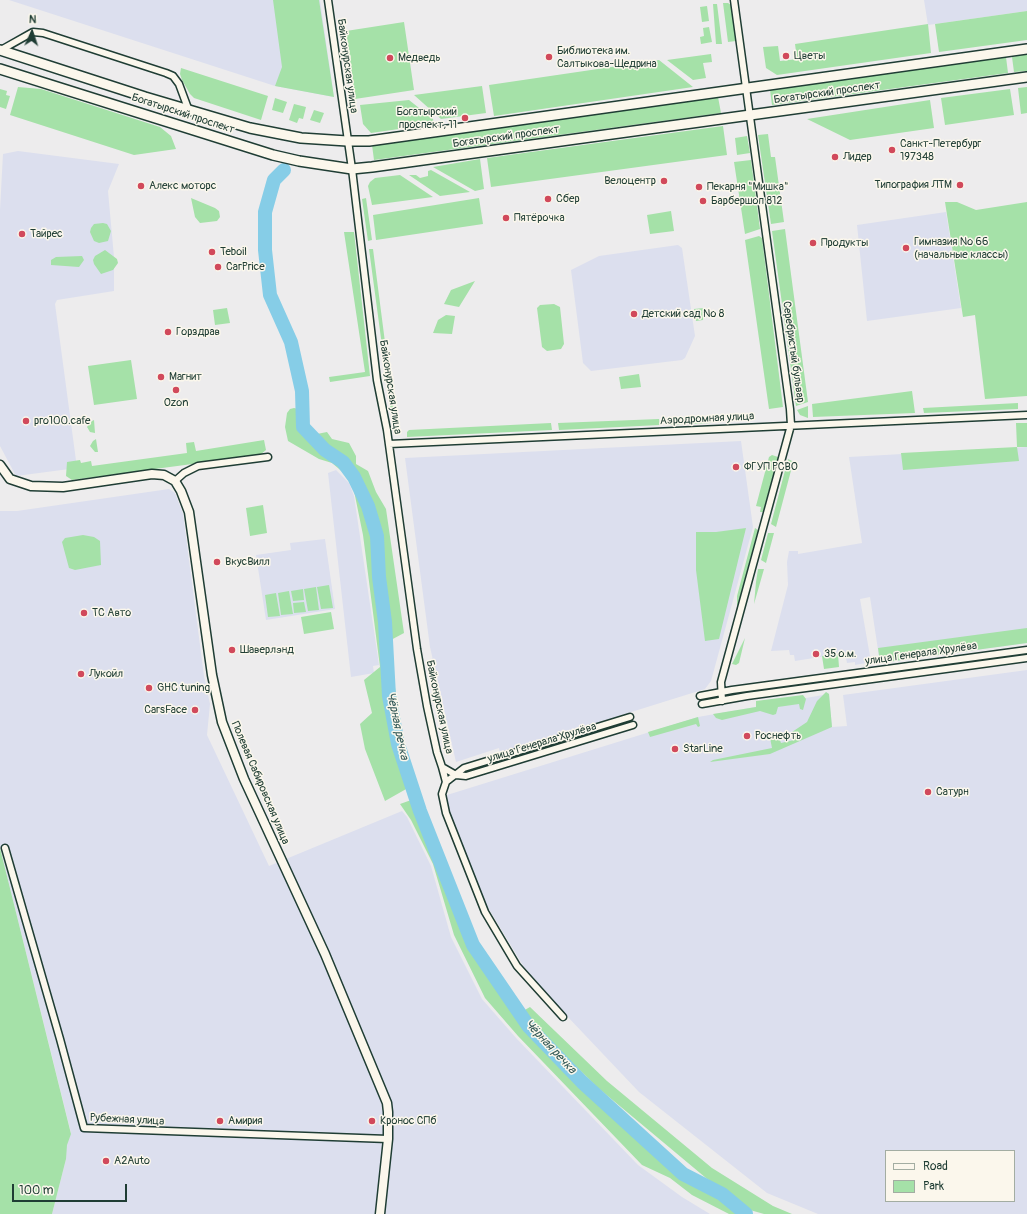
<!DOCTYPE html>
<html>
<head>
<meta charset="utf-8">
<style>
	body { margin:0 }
	#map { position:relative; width:1027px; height:1214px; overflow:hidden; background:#edeced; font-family:Pangolin,sans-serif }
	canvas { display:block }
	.legend { position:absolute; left:885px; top:1150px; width:130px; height:52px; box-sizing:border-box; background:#fbf7ec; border:1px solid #a3ada2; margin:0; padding:5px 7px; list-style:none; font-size:12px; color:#1f3d34 }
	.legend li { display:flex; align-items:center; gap:8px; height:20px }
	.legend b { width:20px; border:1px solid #a3ada2 }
	.north { position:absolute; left:12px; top:12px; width:40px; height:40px; -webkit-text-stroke:3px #fbf7ec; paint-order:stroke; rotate:3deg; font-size:11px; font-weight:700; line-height:16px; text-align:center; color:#1f3d34 }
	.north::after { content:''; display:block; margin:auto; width:14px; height:18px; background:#1f3d34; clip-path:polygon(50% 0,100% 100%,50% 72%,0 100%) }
	.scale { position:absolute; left:12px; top:1184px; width:115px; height:18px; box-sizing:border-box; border:2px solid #1f3d34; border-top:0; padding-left:5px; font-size:12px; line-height:14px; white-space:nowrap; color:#1f3d34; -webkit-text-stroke:3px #fbf7ec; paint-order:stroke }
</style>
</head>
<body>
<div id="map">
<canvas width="1027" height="1214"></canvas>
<ul class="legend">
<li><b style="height:5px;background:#fbf7ec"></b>Road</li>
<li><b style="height:11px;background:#a5e1a8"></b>Park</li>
</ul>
<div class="north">N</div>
<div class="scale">100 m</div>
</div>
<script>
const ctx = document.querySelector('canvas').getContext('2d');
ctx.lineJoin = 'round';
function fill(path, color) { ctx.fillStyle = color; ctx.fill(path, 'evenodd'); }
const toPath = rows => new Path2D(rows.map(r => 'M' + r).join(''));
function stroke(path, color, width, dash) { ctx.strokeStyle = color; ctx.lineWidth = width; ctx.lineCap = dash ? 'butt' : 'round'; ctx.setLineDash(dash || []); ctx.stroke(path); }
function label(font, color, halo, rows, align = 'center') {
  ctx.font = font + ' Pangolin,sans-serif'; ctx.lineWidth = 3; ctx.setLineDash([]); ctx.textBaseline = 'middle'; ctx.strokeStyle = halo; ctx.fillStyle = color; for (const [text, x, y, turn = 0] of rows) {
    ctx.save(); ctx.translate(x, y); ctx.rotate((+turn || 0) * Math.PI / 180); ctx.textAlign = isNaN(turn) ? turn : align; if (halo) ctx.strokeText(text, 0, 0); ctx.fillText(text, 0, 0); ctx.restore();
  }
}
fill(toPath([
	[9,0,320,0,334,97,275,86],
	[924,0,1027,0,1027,11,928,25],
	[18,151,119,164,108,191,114,257,114,291,57,300,55,304,77,468,16,476,0,446,0,210,3,154],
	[946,212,961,308,867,321,857,225],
	[678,245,682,248,695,336,685,358,682,360,591,371,583,363,571,270,599,256],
	[741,441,753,527,711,681,705,689,500,753,499,748,456,762,430,647,405,458],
	[1027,447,1027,643,880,663,870,597,860,599,871,662,855,665,855,662,847,663,845,653,795,661,794,655,790,655,789,650,771,651,788,585,787,562,789,551,798,551,798,554,862,543,849,457],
	[336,470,349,483,354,496,379,665,373,666,374,673,351,677,328,473],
	[169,489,175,493,183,514,204,676,210,704,207,735,269,866,402,811,407,817,431,866,451,937,482,999,517,1039,638,1165,682,1197,710,1214,52,1214,66,1159,66,1145,71,1133,0,848,0,511,17,511],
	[325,539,335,609,266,620,256,555,291,550,290,543],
	[1027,670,1027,1214,818,1214,767,1193,639,1092,566,1015,524,967,481,896,448,808,447,795,698,717,823,695,826,692,829,694,832,727,847,726,843,695],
	[886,1151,1014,1151,1014,1201,886,1201]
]), '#dcdfee');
fill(toPath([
	[273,0,319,0,334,97,275,86,282,67],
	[723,3,728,3,731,5,736,41,728,42],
	[713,4,717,4,722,44,716,44],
	[707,6,709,21,702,22,700,7],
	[1027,11,1027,40,939,52,935,24],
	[404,22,414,90,355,99,346,31],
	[928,24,931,53,777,75,766,68,763,47,778,46,780,61,797,59,795,44],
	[709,27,712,42,701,44,700,37,704,36,703,28],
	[711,54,712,62,703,63,706,78,693,80,667,60],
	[1027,54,1027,71,1014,72,1012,57],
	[1006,57,1008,73,772,105,770,90],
	[659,60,693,87,494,116,489,85],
	[181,68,268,96,261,120,194,98,190,94,182,80,180,74],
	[482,86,486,113,441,119,414,95],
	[18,87,41,89,160,127,171,136,176,149,134,155,10,115],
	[1027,87,1027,113,1021,114,1018,88],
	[0,89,7,91,6,95,10,96,6,109,0,107],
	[1010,89,1014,115,945,125,941,98],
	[718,97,721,113,374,160,372,145],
	[275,98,287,102,283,113,272,110],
	[409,100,433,119,434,124,371,133,363,124,360,105],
	[930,100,934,128,850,140,807,119],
	[294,104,306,107,303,119,299,118,297,123,289,120],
	[314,110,324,113,320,123,310,120],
	[723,126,727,155,491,187,487,158],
	[768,134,771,157,775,157,784,222,771,224,758,135],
	[747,136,750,153,737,155,735,138],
	[480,159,484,189,475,191,433,167],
	[751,160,760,229,745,234,734,162],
	[431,170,470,192,440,196,409,175,416,175,420,178,428,176,428,171],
	[400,175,433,197,372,205,368,186,370,182,375,178],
	[191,198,215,208,219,211,220,217,217,221,200,223,195,217],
	[366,198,372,240,368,241,362,199],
	[479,198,483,224,376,240,373,215],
	[945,202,957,202,976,210,1027,202,1027,396,985,399,975,315,963,317],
	[671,211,674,231,650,234,647,215],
	[103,223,107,224,111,231,108,241,99,243,94,241,90,232,91,228,94,224],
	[785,229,808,402,796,406,772,231],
	[344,232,354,232,370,376,330,382,329,377,365,372],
	[759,236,762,238,783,407,769,409,745,240],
	[369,249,373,249,395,420,392,420],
	[105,250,117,259,118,263,113,270,101,274,94,264,93,260,95,256],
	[82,256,84,260,79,267,51,265,51,260,56,257],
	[475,281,459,307,444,304,451,290],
	[554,304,560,307,564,344,561,349,547,351,542,347,537,308,540,305],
	[227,308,230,323,215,325,213,310],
	[704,308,703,320,696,321,694,309],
	[446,315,455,316,452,334,433,333,438,320],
	[131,360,137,399,94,405,88,366],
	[639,374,641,387,621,389,619,377],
	[912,391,915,413,813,417,812,404],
	[1018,403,1018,409,924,413,923,408],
	[808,406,808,418,800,415,797,410],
	[294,408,303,410,306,414,306,427,317,434,327,432,332,439,349,443,356,456,356,464,368,471,376,492,386,509,404,633,389,641,396,695,404,743,415,784,385,801,365,749,360,724,372,713,364,680,380,667,363,535,353,486,345,474,332,463,319,459,288,441,285,427,287,413,290,409],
	[711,417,711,423,666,425,665,419],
	[659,419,660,425,559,430,558,423],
	[94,420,95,433,90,432,87,427,90,422],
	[551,423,552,430,407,437,407,432,409,430],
	[1016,423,1027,423,1027,447,1017,447,1019,461,903,470,901,453,1017,447],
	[96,439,98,452,95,452,90,446,93,441],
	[264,440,266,450,260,455,72,480,66,476,67,462,80,460,81,463,91,461,92,466,187,453,186,443,194,442,196,451],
	[772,455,778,457,763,512,760,512,761,507,756,506,769,457],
	[788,459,792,461,793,463,776,527,771,524],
	[263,505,267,533,250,536,246,508],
	[746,528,719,639,705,641,696,570,696,532,716,532],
	[755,528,758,530,737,608,737,596],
	[768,533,774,533,766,563,761,560],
	[83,535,94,537,100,541,101,565,75,570,69,568,62,542,65,538],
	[758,569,764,569,754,604,756,582],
	[329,585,333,608,321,609,317,587],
	[316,587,319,610,308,611,304,589],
	[303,589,304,600,293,601,291,591],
	[289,591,293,614,281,615,278,593],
	[276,593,280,616,268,617,265,595],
	[304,602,306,612,294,613,293,603],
	[331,612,334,629,304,634,301,617],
	[1027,628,1027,643,880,663,878,648],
	[745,638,739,663,736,665,732,664],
	[838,654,839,667,824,669,822,656],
	[826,692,829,694,832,727,770,754,710,762,713,760,772,748,770,738,778,735,781,743,794,740,792,732,807,722,817,701],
	[803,695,806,699,803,710,800,709,799,704,778,707,776,714,773,715,760,711,722,720,716,718,713,714,756,707,756,701],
	[698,717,700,726,698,727,696,724,650,737,648,732],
	[414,799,471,945,526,1026,586,1088,681,1175,720,1195,742,1214,729,1214,692,1195,670,1178,642,1165,518,1036,485,998,454,935,433,864,411,820,400,804],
	[0,848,71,1134,67,1145,66,1159,52,1214,0,1214],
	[530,1007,607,1081,712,1168,773,1206,792,1214,764,1214,750,1210,706,1178,597,1087,541,1032,523,1011]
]), '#a5e1a8');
stroke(toPath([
	[284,170,274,180,265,212,265,250,270,295,291,342,302,391,303,427,325,450,343,462,354,477,368,506,377,536,379,577,385,622,389,696,398,744,420,811,473,945,529,1027,582,1082,683,1174,722,1194,746,1214]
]), '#86cde7', 14);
const minor = toPath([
	[328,0,352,169,377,380,387,430,417,649,427,706,437,752,442,767,456,775,466,776,633,725],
	[1,50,33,32,43,33,166,73,173,76,179,84,189,111],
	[389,444,1027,415],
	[175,481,184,473,198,466,268,457],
	[700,696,732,690,1027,650],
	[722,701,721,682,791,425,790,409,734,0],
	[702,704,747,696,1027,658],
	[442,767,446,782,442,794,446,813,485,912,517,966,563,1017],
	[446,782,464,768,630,717],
	[5,848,60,1039,84,1128,388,1139]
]);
const tertiary = toPath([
	[0,465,10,479,31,486,63,487,152,474,164,475,175,481,181,491,189,512,212,675,222,722,244,779,325,954,387,1103,388,1112,388,1139,380,1214]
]);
const secondary = toPath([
	[0,50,145,97,250,128,301,138,347,141,369,141,1027,49],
	[0,69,273,155,299,161,352,169,372,167,1027,77]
]);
stroke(minor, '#1f3d34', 9);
stroke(tertiary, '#1f3d34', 11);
stroke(secondary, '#1f3d34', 12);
stroke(minor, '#fbf7ec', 6);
stroke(tertiary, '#fbf7ec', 8);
stroke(secondary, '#fbf7ec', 9);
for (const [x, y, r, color] of [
	[786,56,4,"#d1495b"],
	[549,57,4,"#d1495b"],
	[390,58,4,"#d1495b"],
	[465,118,4,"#d1495b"],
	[892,150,4,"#d1495b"],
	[835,157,4,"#d1495b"],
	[664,181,4,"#d1495b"],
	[960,185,4,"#d1495b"],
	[141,186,4,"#d1495b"],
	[699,187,4,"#d1495b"],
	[548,199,4,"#d1495b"],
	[703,201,4,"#d1495b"],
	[506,218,4,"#d1495b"],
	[22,234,4,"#d1495b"],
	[813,243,4,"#d1495b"],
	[906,248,4,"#d1495b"],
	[212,252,4,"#d1495b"],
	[218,267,4,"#d1495b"],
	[634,314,4,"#d1495b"],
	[168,332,4,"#d1495b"],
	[161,377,4,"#d1495b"],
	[176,390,4,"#d1495b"],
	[26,421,4,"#d1495b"],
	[736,467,4,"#d1495b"],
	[217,562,4,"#d1495b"],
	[84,613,4,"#d1495b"],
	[232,650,4,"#d1495b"],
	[816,654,4,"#d1495b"],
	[81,674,4,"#d1495b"],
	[149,688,4,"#d1495b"],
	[195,710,4,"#d1495b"],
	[747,736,4,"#d1495b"],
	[675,749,4,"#d1495b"],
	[928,792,4,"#d1495b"],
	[220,1121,4,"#d1495b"],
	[372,1121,4,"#d1495b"],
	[106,1161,4,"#d1495b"]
]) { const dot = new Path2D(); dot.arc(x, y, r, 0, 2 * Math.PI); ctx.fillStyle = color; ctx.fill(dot); stroke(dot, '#fbf7ec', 1.5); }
label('11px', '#1f3d34', '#fbf7ec', [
	["Библиотека им.",557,51],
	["Салтыкова-Щедрина",557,64],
	["Цветы",794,56],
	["Медведь",398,58],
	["Богатырский",457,112,"right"],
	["проспект, 11",457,125,"right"],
	["Санкт-Петербург",900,144],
	["197348",900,157],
	["Лидер",843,157],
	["Велоцентр",656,181,"right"],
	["Типография ЛТМ",952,185,"right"],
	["Алекс моторс",149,186],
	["Пекарня \"Мишка\"",707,187],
	["Сбер",556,199],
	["Барбершоп 812",711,201],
	["Пятёрочка",514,218],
	["Тайрес",30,234],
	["Гимназия № 66",914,242],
	["(начальные классы)",914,255],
	["Продукты",821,243],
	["Teboil",220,252],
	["CarPrice",226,267],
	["Детский сад № 8",642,314],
	["Горздрав",176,332],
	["Магнит",169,377],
	["Ozon",176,403,"center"],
	["pro100.cafe",34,421],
	["ФГУП РСВО",744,467],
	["ВкусВилл",225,562],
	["ТС Авто",92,613],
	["Шаверлэнд",240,650],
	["35 о.м.",824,654],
	["Лукойл",89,674],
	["GHC tuning",157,688],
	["CarsFace",187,710,"right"],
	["Роснефть",755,736],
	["StarLine",683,749],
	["Сатурн",936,792],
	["Амирия",228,1121],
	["Кронос СПб",380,1121],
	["A2Auto",114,1161]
], 'left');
label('11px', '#1f3d34', '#fbf7ec', [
	["Байконурская улица",347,66,82],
	["Богатырский проспект",827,93,-8],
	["Богатырский проспект",183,114,18],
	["Богатырский проспект",506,137,-8],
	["Серебристый бульвар",793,352,82],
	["Байконурская улица",390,387,81],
	["Аэродромная улица",707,419,-3],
	["улица Генерала Хрулёва",921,654,-8],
	["Байконурская улица",439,707,78],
	["улица Генерала Хрулёва",542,743,-17],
	["Полевая Сабировская улица",260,783,67],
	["Рубежная улица",127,1120,3]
]);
label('italic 12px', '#345a58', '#fbf7ec', [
	["Чёрная речка",397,726,78],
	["Чёрная речка",550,1047,47]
]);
</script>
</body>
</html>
